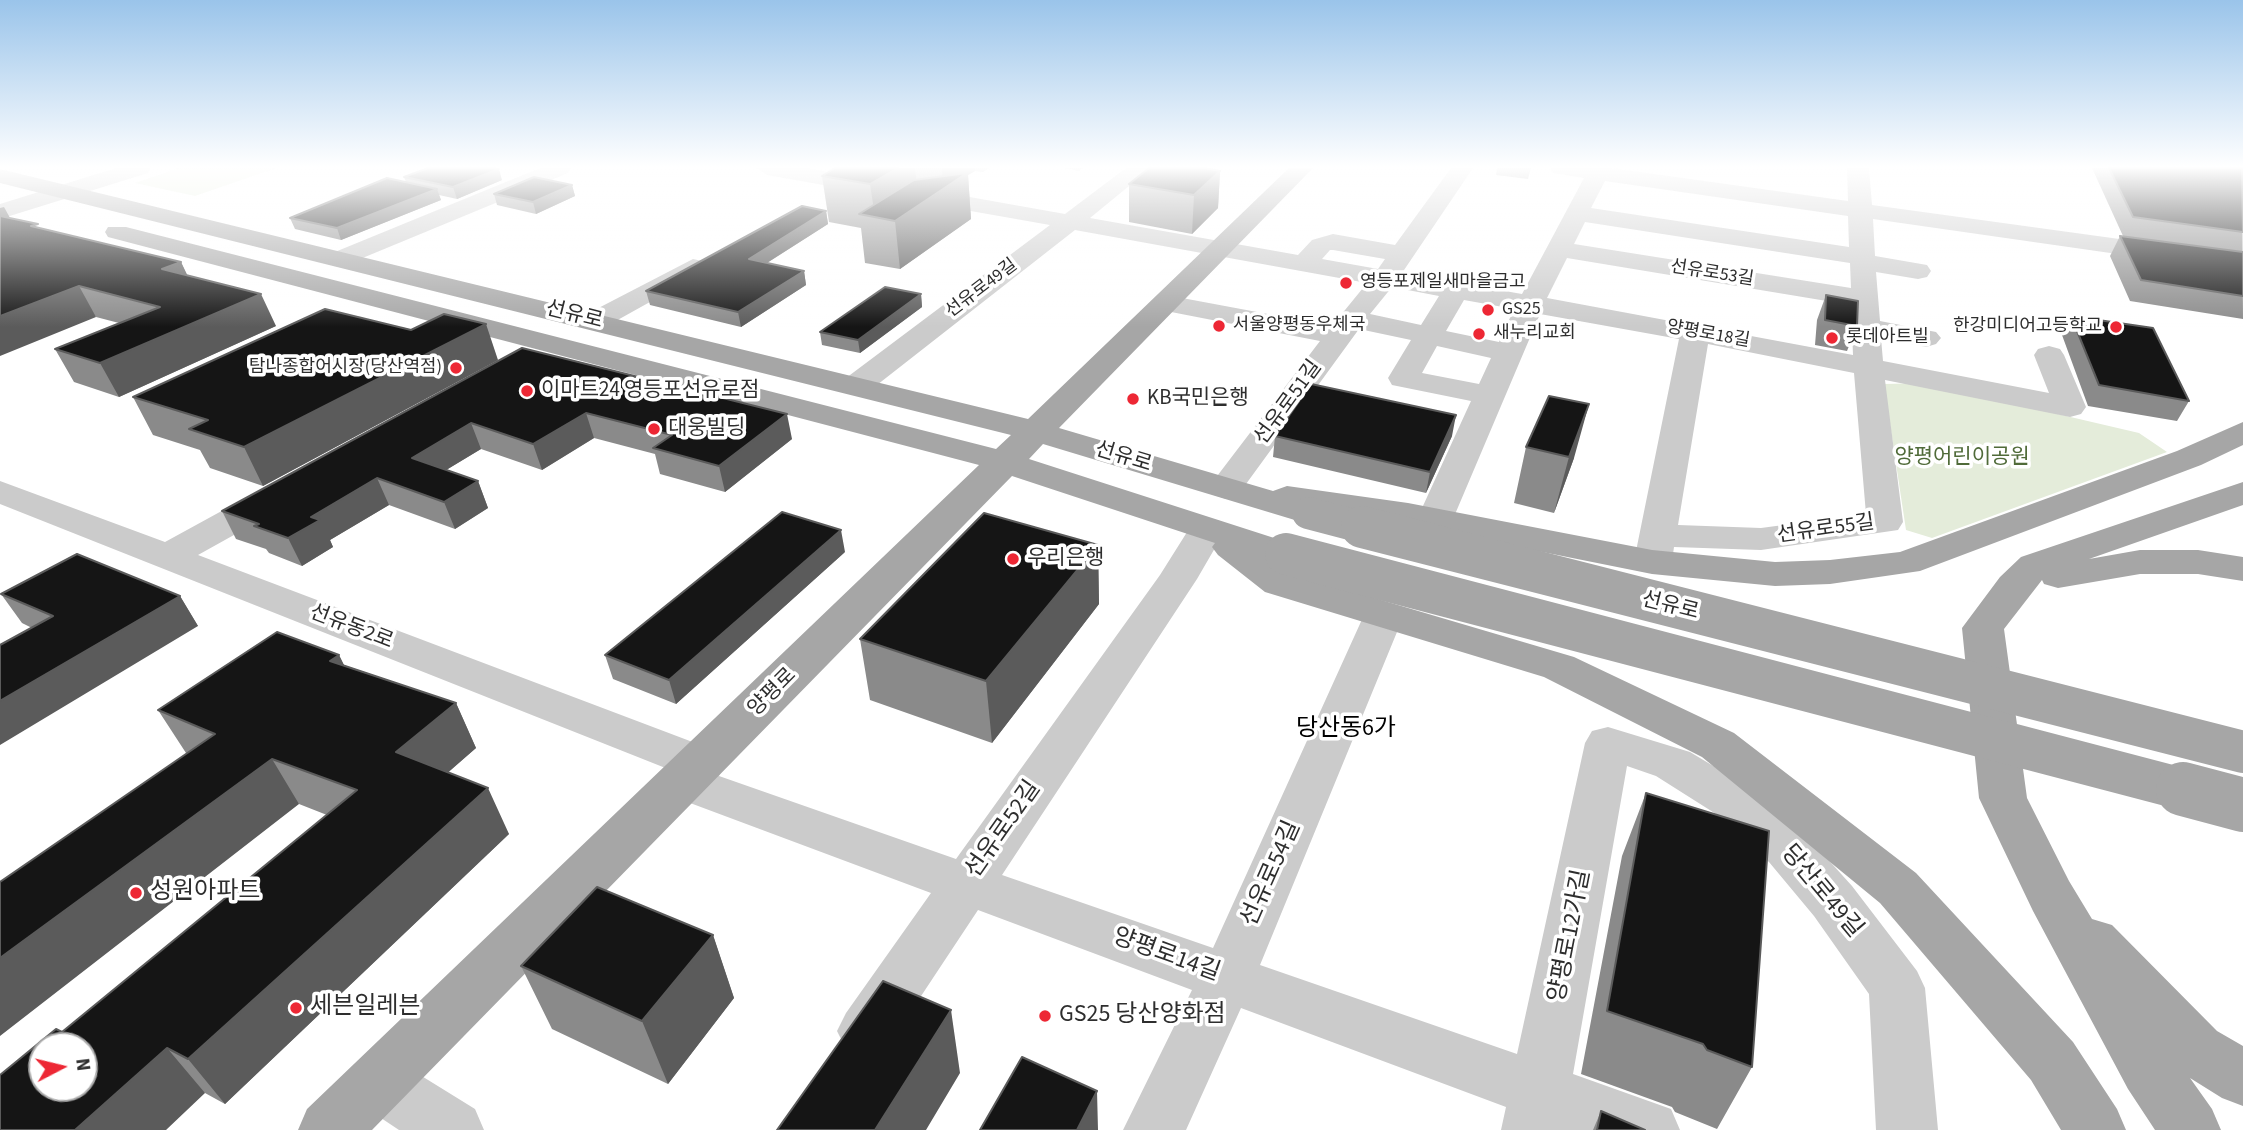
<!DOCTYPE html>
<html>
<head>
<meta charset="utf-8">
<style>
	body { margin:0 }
	#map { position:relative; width:2243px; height:1130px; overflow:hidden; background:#fff; font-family:"Source Sans 3",sans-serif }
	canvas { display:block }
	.north { position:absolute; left:28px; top:1032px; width:70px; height:70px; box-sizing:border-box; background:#fff; border:2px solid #ababab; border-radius:50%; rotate:83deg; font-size:19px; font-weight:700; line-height:28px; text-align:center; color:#2e2e2e }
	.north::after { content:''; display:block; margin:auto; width:24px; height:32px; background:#ed2734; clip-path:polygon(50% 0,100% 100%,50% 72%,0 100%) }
</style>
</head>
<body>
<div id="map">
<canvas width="2243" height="1130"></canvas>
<div class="north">N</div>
</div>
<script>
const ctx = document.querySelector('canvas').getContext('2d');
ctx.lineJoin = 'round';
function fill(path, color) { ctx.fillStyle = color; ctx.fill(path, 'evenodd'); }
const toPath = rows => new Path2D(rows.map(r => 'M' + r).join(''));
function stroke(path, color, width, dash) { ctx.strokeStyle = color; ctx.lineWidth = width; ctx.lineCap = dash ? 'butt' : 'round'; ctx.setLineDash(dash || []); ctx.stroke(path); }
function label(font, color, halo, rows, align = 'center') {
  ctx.font = font + ' "Source Sans 3","Noto Sans KR",sans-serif'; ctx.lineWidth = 7; ctx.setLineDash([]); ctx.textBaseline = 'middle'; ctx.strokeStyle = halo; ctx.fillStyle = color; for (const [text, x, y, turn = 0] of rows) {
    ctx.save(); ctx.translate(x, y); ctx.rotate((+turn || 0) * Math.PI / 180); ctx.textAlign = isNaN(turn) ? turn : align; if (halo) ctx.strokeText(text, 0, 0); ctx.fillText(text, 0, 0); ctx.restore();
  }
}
fill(toPath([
	[179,168,276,168,195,196,135,183],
	[1925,383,2139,433,2167,452,1932,538,1906,530,1884,384]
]), '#e4ecda');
fill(toPath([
	[116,168,151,168,148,173,0,219,0,204,116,168],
	[540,168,571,168,568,173,348,264,330,264,326,259,330,254,540,168],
	[756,168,807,168,1065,214,1126,168,1151,168,1090,218,1298,255,1312,240,1333,234,1395,245,1451,168,1473,168,1402,273,1522,294,1584,178,1553,173,1550,168,1611,168,1848,201,1847,168,1869,168,1872,205,2243,256,2243,272,1873,219,1875,256,1927,265,1931,271,1927,277,1918,279,1876,272,1880,321,1936,332,1941,338,1936,344,1926,347,1881,338,1883,361,2049,393,2034,355,2038,349,2049,346,2060,349,2064,355,2086,407,2081,414,2070,417,1885,380,1903,522,1898,530,1761,550,1674,547,1672,561,1667,569,1653,573,1639,569,1634,561,1679,339,1540,314,1453,519,1448,527,1435,530,1422,527,1417,519,1471,401,1392,385,1388,378,1411,340,1359,329,1238,495,1226,499,1214,495,1208,488,1320,341,1166,311,1156,309,1152,303,1156,297,1166,295,1332,326,1367,283,1075,230,868,392,857,394,846,392,841,385,846,378,1050,225,767,175,756,168],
	[1605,181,1848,216,1849,247,1591,208,1605,181],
	[1585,222,1850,263,1851,288,1574,244,1585,222],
	[1330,250,1333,250,1385,259,1378,269,1322,259,1330,250],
	[1567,258,1851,305,1853,355,1547,298,1567,258],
	[1392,287,1439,296,1421,325,1370,314,1392,287],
	[1464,300,1514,309,1499,342,1446,331,1464,300],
	[1708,344,1854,373,1866,514,1761,528,1678,525,1708,344],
	[1437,346,1491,358,1479,384,1422,373,1437,346],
	[693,259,702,261,706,267,702,273,605,327,595,330,585,327,581,321,585,315,693,259],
	[0,481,165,542,260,490,273,487,286,490,291,498,286,506,198,555,719,752,725,764,719,776,956,859,1160,575,1194,521,1207,518,1220,521,1226,529,1197,579,1002,875,1213,948,1364,615,1370,606,1384,602,1398,606,1404,615,1260,965,1517,1054,1585,743,1592,731,1608,727,1690,752,1750,788,1805,834,1852,886,1917,971,1925,988,1938,1130,1876,1130,1869,994,1814,916,1769,862,1716,814,1656,776,1627,766,1573,1074,1671,1109,1680,1130,1501,1130,1506,1107,1241,1008,1186,1130,1123,1130,1192,990,978,910,886,1049,866,1057,846,1049,837,1031,846,1013,931,893,666,794,659,782,668,769,0,504,0,481],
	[378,1054,399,1062,475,1109,484,1130,399,1130,357,1102,348,1082,357,1062,378,1054]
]), '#cbcbcb');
fill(toPath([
	[1289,168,1313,168,1059,428,1273,491,1287,486,1408,503,1652,550,1775,562,1830,560,1900,552,2177,451,2243,422,2243,445,2201,465,1920,571,1830,584,1775,586,1652,574,1408,525,1326,513,1321,521,1308,524,1043,444,1029,459,1299,546,1305,554,1299,562,1286,565,1278,563,1293,574,1574,657,1734,733,1916,873,2073,1042,2117,1109,2126,1130,2061,1130,2031,1080,1880,903,1702,757,1544,677,1265,592,1218,555,1212,547,1215,543,1012,476,372,1130,298,1130,307,1109,979,465,108,237,105,232,108,227,126,227,996,449,1011,435,0,183,0,169,1028,419,1289,168],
	[2243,482,2243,505,2089,559,2140,550,2198,550,2243,557,2243,581,2198,574,2140,574,2058,588,2044,584,2042,580,2004,629,2027,798,2069,881,2092,919,2112,925,2217,1031,2243,1046,2243,1106,2222,1098,2190,1078,2212,1109,2221,1130,2155,1130,2128,1089,2033,911,1979,798,1962,628,2000,577,2021,557,2243,482]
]), '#a6a6a6');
stroke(toPath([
	[1308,513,1369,529]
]), '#a6a6a6', 32);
stroke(toPath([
	[1362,527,2243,752],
	[1286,554,2190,791]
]), '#a6a6a6', 42);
stroke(toPath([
	[2183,789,2243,805]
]), '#a6a6a6', 54);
fill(toPath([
	[835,168,989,168,983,172,975,171,968,175,971,219,900,269,865,263,861,228,829,222,822,176],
	[1065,168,1083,168,1079,171],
	[1497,168,1531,168,1528,179,1496,175],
	[2092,168,2242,168,2243,319,2130,301,2110,256,2120,236,2123,236],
	[1220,171,1218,208,1192,234,1129,222,1129,184],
	[404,177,502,180,457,199,439,195,441,200,341,240,295,229,290,218,406,182],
	[572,185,575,196,536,214,497,205,494,194],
	[826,211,828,224,767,263,804,271,806,285,741,327,650,305,646,291],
	[9,218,40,228,181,262,187,276,276,326,119,397,74,382,55,349,119,323,96,317],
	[921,294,922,307,860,353,822,345,820,332],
	[1826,295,1857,326,1847,351,1815,345,1817,320],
	[2071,316,2189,401,2177,421,2088,406,2062,335],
	[522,348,792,439,725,492,660,474,655,454,594,438,542,470,481,449,446,470,478,481,488,508,455,529,389,505,330,540,333,547,302,566,269,553,266,549,236,539,222,511],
	[498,360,263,486,210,468,200,450,153,435,133,397],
	[1275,436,1452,436,1426,493,1273,457],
	[1526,447,1574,458,1554,513,1514,503],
	[1098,545,1099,604,992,743,870,700,860,639],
	[845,552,676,704,613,679,605,655],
	[1,594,180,596,198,626,32,628,22,623],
	[339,655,344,665,456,703,476,748,448,772,509,834,225,1104,205,1093,62,1032,327,815,299,804,186,753,158,710],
	[1646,793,1752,1067,1717,1129,1675,1112,1672,1107,1581,1074,1622,856],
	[713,935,734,998,668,1084,552,1029,521,966],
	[1601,1111,1645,1130,1593,1130]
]), '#8a8a8a');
fill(toPath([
	[898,168,915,168,919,205,875,217,870,184],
	[942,168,975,168,975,171,968,175,971,219,900,269,895,221,943,189],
	[499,169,502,180,457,199,453,187],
	[1220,171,1218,208,1192,234,1194,195],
	[572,185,575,196,536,214,533,202],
	[437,189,441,200,341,240,337,228],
	[4,207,20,236,0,237,0,208],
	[826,211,828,224,751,273,749,259],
	[181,262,196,293,162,269],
	[804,271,806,285,741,327,738,312],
	[79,286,96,317,0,356,0,316],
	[261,294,276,326,119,397,100,363],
	[921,294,922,307,860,353,858,340],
	[486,324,498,360,263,486,244,447],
	[1589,404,1574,458,1554,513,1569,457],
	[586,413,594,438,542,470,533,444],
	[787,414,792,439,725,492,719,466],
	[1456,415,1452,436,1426,493,1430,472],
	[471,423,481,449,423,484,412,458],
	[377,478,389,505,330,540,333,547,302,566,288,538,311,517],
	[478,481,488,508,455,529,444,502],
	[841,530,845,552,676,704,669,680],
	[1098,545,1099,604,992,743,986,681],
	[180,596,198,626,0,745,0,701],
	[339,655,361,700,330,661],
	[456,703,476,748,419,798,396,752],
	[272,759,299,804,0,1036,0,958],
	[488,788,509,834,225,1104,188,1059],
	[713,935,734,998,668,1084,642,1021],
	[951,1010,960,1073,926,1130,875,1130],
	[167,1048,205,1093,166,1130,75,1130],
	[1097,1091,1098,1130,1077,1130]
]), '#5b5b5b');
const building = toPath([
	[428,168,494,168,499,169,453,187,404,177,428,168],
	[835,168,898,168,870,184,822,176,835,168],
	[1149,168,1205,168,1220,171,1194,195,1129,184,1149,168],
	[2109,168,2242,168,2243,232,2133,217,2109,168],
	[967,173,895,221,859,214,914,180,967,173],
	[534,177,572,185,533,202,494,194,534,177],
	[387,178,437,189,337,228,290,218,387,178],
	[802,206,826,211,749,259,804,271,738,312,646,291,802,206],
	[0,216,38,224,31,226,181,262,162,269,261,294,100,363,55,349,160,307,79,286,0,316,0,216],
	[2120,236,2243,252,2243,296,2141,280,2120,236],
	[885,287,921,294,858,340,820,332,885,287],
	[1826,295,1858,301,1857,326,1825,320,1826,295],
	[325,309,411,330,444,314,486,324,244,447,189,429,208,420,133,397,325,309],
	[2071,316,2153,328,2189,401,2099,385,2071,316],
	[522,348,787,414,719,466,653,448,672,435,586,413,533,444,471,423,412,458,478,481,444,502,377,478,311,517,320,520,288,538,254,526,259,524,222,511,522,348],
	[1311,384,1456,415,1430,472,1275,436,1311,384],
	[1549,396,1589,404,1569,457,1526,447,1549,396],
	[782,512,841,530,669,680,605,655,782,512],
	[984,513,1098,545,986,681,860,639,984,513],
	[77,554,180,596,0,701,0,645,53,616,1,594,77,554],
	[277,632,339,655,330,661,456,703,396,752,488,788,188,1059,167,1048,75,1130,0,1130,0,1075,56,1029,62,1032,357,790,272,759,0,958,0,882,215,734,158,710,277,632],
	[42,1046,84,1046,84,1088,42,1088,42,1046],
	[1646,793,1769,831,1752,1067,1707,1050,1703,1044,1607,1011,1646,793],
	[597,887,713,935,642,1021,521,966,597,887],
	[883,981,951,1010,875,1130,777,1130,883,981],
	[1022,1057,1097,1091,1077,1130,980,1130,1022,1057],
	[1601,1111,1645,1130,1597,1130,1601,1111]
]);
fill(building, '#151515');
stroke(building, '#5b5b5b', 2);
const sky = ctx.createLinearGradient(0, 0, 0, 327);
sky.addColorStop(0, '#9ac4ea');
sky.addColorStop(0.51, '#fff');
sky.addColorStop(1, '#ffffff00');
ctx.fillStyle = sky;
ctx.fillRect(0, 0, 2243, 327);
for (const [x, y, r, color] of [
	[1346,283,7,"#ed2734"],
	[1488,310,7,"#ed2734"],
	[1219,326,7,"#ed2734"],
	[2116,327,7,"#ed2734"],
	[1479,334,7,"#ed2734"],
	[1832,338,7,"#ed2734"],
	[456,368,7,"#ed2734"],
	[527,391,7,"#ed2734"],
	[1133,399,7,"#ed2734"],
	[654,429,7,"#ed2734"],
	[1013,559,7,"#ed2734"],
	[136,893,7,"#ed2734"],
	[296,1008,7,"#ed2734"],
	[1045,1016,7,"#ed2734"]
]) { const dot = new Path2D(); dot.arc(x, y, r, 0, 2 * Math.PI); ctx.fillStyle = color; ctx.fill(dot); stroke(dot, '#fff', 2.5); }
label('18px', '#2e2e2e', '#fff', [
	["선유로53길",1712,274,9],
	["선유로49길",982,289,-37],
	["양평로18길",1708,335,10]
]);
label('18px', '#2e2e2e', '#fff', [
	["영등포제일새마을금고",1360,283],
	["GS25",1502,310],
	["서울양평동우체국",1233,326],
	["한강미디어고등학교",2102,327,"right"],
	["새누리교회",1493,334],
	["롯데아트빌",1846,338],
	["탐나종합어시장(당산역점)",442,368,"right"]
], 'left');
label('21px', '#2e2e2e', '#fff', [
	["선유로",574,316,14],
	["선유로51길",1289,403,-54],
	["선유로",1123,458,17],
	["선유로55길",1826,530,-8],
	["선유로",1670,607,14],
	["선유동2로",351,628,21],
	["양평로",773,693,-45]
]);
label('21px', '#2e2e2e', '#fff', [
	["이마트24 영등포선유로점",541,391],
	["KB국민은행",1147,399],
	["대웅빌딩",668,429],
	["우리은행",1027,559]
], 'left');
label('21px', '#506b39', '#fff', [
	["양평어린이공원",1962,458]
]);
label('24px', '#000', '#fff', [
	["당산동6가",1346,730]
]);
label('24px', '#2e2e2e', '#fff', [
	["선유로52길",1004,830,-55],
	["선유로54길",1272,874,-66],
	["당산로49길",1821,892,50],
	["양평로12가길",1571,936,-79],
	["양평로14길",1166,956,20]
]);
label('24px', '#2e2e2e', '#fff', [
	["성원아파트",150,893],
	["세븐일레븐",310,1008],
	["GS25 당산양화점",1059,1016]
], 'left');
</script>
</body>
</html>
